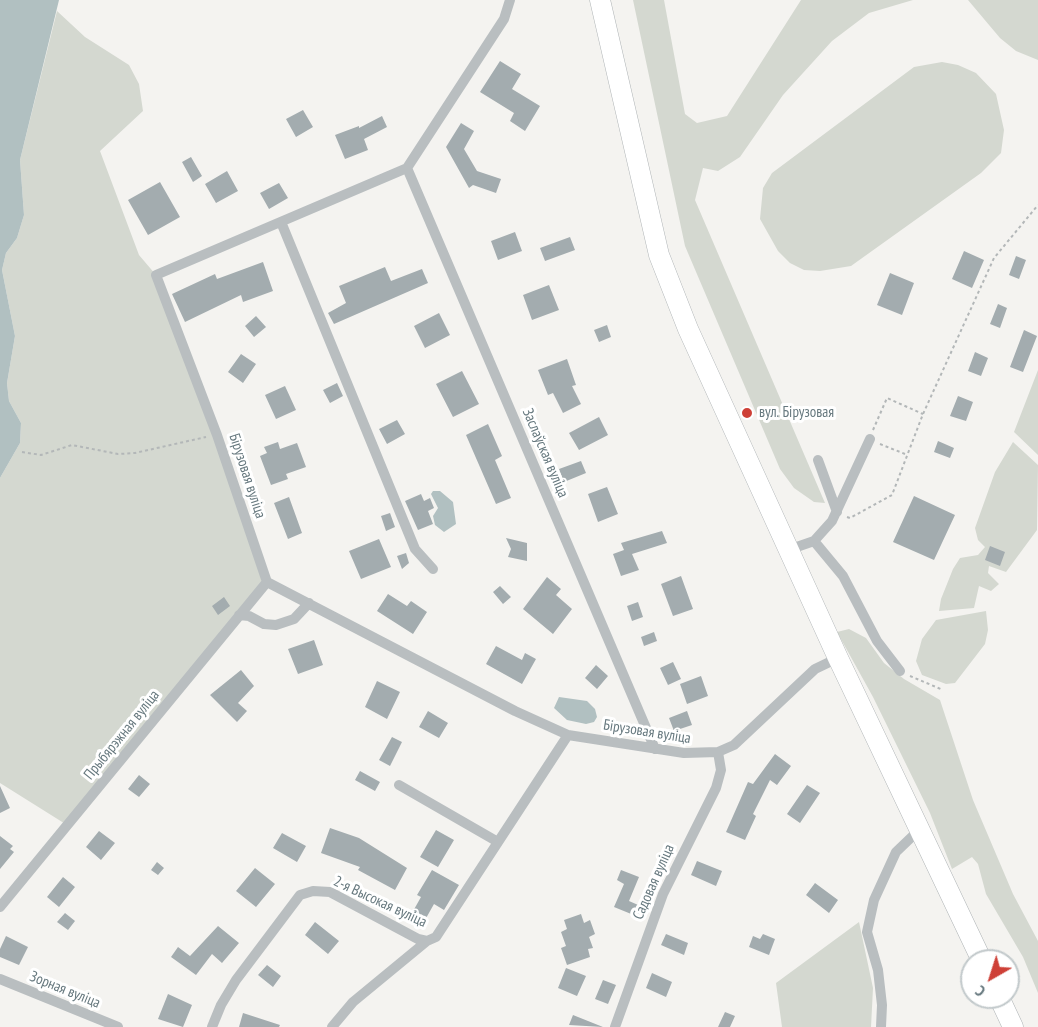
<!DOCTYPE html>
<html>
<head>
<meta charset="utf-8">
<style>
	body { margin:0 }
	#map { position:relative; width:1038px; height:1027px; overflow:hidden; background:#f4f3f0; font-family:"PT Sans Narrow",sans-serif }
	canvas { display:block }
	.north { position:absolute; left:960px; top:949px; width:60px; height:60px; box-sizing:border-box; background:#fff; border:2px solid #c2c9cb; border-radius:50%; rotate:219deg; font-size:16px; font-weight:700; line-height:24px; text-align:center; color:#66787e }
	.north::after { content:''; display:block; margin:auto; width:21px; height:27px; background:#ce4037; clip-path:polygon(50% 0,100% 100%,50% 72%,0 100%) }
</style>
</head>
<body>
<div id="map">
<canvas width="1038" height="1027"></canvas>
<div class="north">С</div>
</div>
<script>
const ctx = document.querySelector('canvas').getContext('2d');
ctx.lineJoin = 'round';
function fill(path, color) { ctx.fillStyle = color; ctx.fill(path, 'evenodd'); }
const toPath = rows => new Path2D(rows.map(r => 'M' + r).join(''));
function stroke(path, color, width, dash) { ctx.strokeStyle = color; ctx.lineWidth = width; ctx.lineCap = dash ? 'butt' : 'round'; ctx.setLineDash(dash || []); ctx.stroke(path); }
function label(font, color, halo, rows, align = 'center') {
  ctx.font = font + ' "PT Sans Narrow",sans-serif'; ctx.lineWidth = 6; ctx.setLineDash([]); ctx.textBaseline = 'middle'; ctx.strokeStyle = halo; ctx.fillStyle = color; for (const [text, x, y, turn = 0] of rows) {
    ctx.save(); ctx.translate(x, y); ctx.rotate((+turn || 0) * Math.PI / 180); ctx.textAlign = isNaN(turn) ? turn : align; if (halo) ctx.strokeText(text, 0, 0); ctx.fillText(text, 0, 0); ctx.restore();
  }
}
fill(toPath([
	[633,0,664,0,685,114,697,123,727,116,801,0,913,0,869,13,832,41,783,95,740,157,718,171,703,168,695,200,825,503,814,502,794,488,780,469,685,246],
	[968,0,1038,0,1038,60,1016,51,1000,38],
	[57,11,85,37,129,65,139,84,143,111,100,151,139,255,156,275,267,582,67,825,0,783,0,478,20,443,21,423,9,401,7,383,15,336,2,270,6,253,17,238,24,215,20,160],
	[942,62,958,65,976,73,996,94,1004,130,1001,153,981,173,851,266,820,271,804,270,790,263,778,251,760,219,763,188,772,173,914,67],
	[1038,370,1038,455,1014,432],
	[1013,442,1038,465,1037,530,1006,572,989,566,988,573,999,584,991,591,979,586,974,608,939,611,941,599,953,569,960,558,978,555,985,547,978,540,975,528,995,472],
	[986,611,988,630,985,644,955,683,946,684,922,675,916,661,922,639,936,620],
	[849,629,866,638,884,663,904,679,940,700,973,800,1013,894,1038,941,1038,993,1023,957,986,894,978,864,972,857,952,869,930,813,873,697,837,632],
	[859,922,873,988,871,1027,782,1027,776,983]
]), '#d4d8d0');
fill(toPath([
	[0,0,59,0,20,160,24,215,17,238,6,253,2,270,15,336,7,383,9,401,21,423,20,443,0,478],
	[433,491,440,491,453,502,456,524,444,532,435,525,433,516,438,508,431,494],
	[559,697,587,701,595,709,597,717,594,722,586,724,567,720,554,708]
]), '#b1c0c1');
fill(toPath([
	[500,61,521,74,512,89,540,106,525,131,510,121,514,113,480,92],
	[303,110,313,127,296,137,286,119],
	[382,116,387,127,364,139,368,150,345,159,335,135,359,126,359,128],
	[461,123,474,131,464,149,477,171,501,179,496,193,473,185,469,188,446,147],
	[191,157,202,176,193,182,182,162],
	[227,171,238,191,216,203,205,184],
	[160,182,180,217,148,235,128,200],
	[279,183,288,198,269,209,260,193],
	[515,232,522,251,498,260,491,241],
	[570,237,575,250,545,261,540,248],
	[964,251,984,260,972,288,952,279],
	[1016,256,1026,260,1019,279,1009,275],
	[263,262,273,291,243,302,241,295,185,322,172,294,215,274,217,279],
	[385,267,391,281,422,269,428,283,334,324,328,313,346,303,339,286],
	[890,273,914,283,902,315,877,305],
	[549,285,559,310,532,320,523,295],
	[998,304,1007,308,1000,328,990,324],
	[439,313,450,335,425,348,414,326],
	[256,316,266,327,254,337,245,326],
	[607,325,611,337,599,342,594,330],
	[1024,330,1037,336,1023,372,1010,367],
	[975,352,988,358,981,376,968,371],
	[241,354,256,364,243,383,228,372],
	[567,359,576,385,572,386,581,404,563,413,553,393,548,395,538,370],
	[462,371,479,404,453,417,436,384],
	[337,383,343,396,330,403,323,390],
	[285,386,296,410,276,419,265,395],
	[958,396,973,402,966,421,950,416],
	[599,417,608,435,579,450,569,433],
	[397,420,405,434,387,444,379,429],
	[488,424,502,456,495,460,511,498,496,504,466,435],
	[938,441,954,448,950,458,934,452],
	[278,442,280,449,297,443,306,467,286,474,288,479,271,485,260,456,267,453,264,447],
	[581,461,586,473,564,482,559,469],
	[607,487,618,514,598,522,588,494],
	[421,494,424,501,430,498,434,508,428,511,433,524,418,530,405,501],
	[914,496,955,515,934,560,893,542],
	[289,497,302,533,288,539,274,503],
	[390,513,395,527,386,531,381,516],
	[662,531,667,543,632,554,639,570,621,576,613,554,624,550,621,543],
	[506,538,527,543,527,561,508,557,511,549],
	[379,539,391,567,361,579,349,551],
	[990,546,1005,552,1000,566,985,560],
	[406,553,409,563,402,569,397,556],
	[681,576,693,609,673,616,661,584],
	[547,577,561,589,556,595,572,609,553,634,523,609],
	[500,586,511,597,503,604,493,592],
	[388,594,407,606,411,601,427,612,413,634,377,611],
	[224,597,230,606,218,615,212,606],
	[638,602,643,617,632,621,627,606],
	[654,632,657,641,644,646,641,637],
	[314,640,323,665,298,674,288,649],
	[496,646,522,660,525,653,536,659,522,684,486,664],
	[673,662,681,679,668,685,660,668],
	[596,665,608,676,597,689,585,678],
	[241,670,254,686,238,703,247,711,237,722,210,695],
	[701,676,708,696,687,704,680,684],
	[377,681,400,692,387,719,365,707],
	[428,711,448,723,439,738,419,727],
	[687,711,692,725,674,731,669,718],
	[392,737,402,742,390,766,379,760],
	[775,754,791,766,777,785,770,780,753,814,756,816,745,840,726,832,748,782,753,784],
	[360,771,380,782,375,791,355,780],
	[139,775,150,784,139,797,128,789],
	[807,785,820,793,800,823,787,814],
	[0,786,10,808,0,813],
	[330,828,359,838,407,868,395,890,358,870,360,867,321,853],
	[436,830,454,840,438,867,420,857],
	[99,831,115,843,101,860,86,847],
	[282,833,306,846,297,862,273,848],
	[0,836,13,846,10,849,14,852,0,869],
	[697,861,722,871,716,886,691,875],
	[157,862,164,868,158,875,151,870],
	[255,868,275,884,256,907,236,891],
	[432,870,459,885,444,910,434,904,425,920,412,913,421,897,417,895],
	[621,870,639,877,629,901,645,908,641,918,614,907,624,884,617,880],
	[63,877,75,887,59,907,47,897],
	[815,883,838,900,829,913,806,895],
	[65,913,75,921,68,930,57,922],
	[581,914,584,923,590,920,595,934,589,937,593,948,588,949,590,957,567,965,561,948,566,946,561,932,567,929,564,920],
	[315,922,339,941,328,954,305,935],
	[218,926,239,943,222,963,212,954,196,975,171,957,178,947,190,956],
	[666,934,688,943,684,955,661,945],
	[763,934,775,939,769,955,749,947,753,936,760,939],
	[6,936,28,947,19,965,0,957,0,949],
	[267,965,281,976,273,987,258,975],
	[566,968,586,976,577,996,558,988],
	[652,973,672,982,666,997,646,988],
	[603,980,616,985,608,1004,595,999],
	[168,994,192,1005,183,1027,158,1019],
	[725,1012,735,1016,730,1027,718,1027],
	[243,1013,280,1025,279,1027,239,1027],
	[573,1015,603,1027,569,1025]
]), '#a3acaf');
const major = toPath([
	[600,0,659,255,688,329,838,658,982,961],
	[999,997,1013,1027]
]);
stroke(major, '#adb2b4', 21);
stroke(toPath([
	[873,430,887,398,923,414],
	[880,444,905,454],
	[22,452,41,455,72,445,118,454,135,453,206,437],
	[847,517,850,518,892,495,923,414,994,258,1038,205],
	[910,676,943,690]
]), '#b3b7b8', 2, [3, 3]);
stroke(toPath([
	[510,0,504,19,407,168,156,275,217,435,267,582,515,711,568,735,684,753,718,752,734,745,815,669,838,658],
	[407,168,655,749],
	[281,222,415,549,433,569],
	[818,460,837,512],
	[814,541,843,576,877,641,900,671],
	[788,550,814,541,832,521,870,439],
	[239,615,249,616,264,624,276,625,294,619,309,603],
	[399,785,498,842],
	[0,907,267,582],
	[0,979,118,1027],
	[212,1027,221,1005,236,980,300,895,313,891,330,892,418,939,427,941,436,937,568,735],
	[332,1027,353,1002,427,941],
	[615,1027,663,894,716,788,721,770,718,752],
	[881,1027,882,1005,878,970,867,932,874,900,896,852,919,830]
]), '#b9bec0', 10);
stroke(major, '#fff', 20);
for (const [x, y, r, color] of [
	[747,413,6,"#ce4037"]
]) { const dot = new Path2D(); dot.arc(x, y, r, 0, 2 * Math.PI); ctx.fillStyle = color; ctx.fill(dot); stroke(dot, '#fff', 2); }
label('15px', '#66787e', '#fff', [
	["вул. Бірузовая",759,413]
], 'left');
label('15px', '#66787e', '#fff', [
	["Заслаўская вуліца",545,453,67],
	["Бірузовая вуліца",247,476,72],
	["Бірузовая вуліца",647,732,9],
	["Прыбярэжная вуліца",122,735,-51],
	["Садовая вуліца",654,882,-66],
	["2-я Высокая вуліца",380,902,25],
	["Зорная вуліца",65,990,22]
]);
</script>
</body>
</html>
